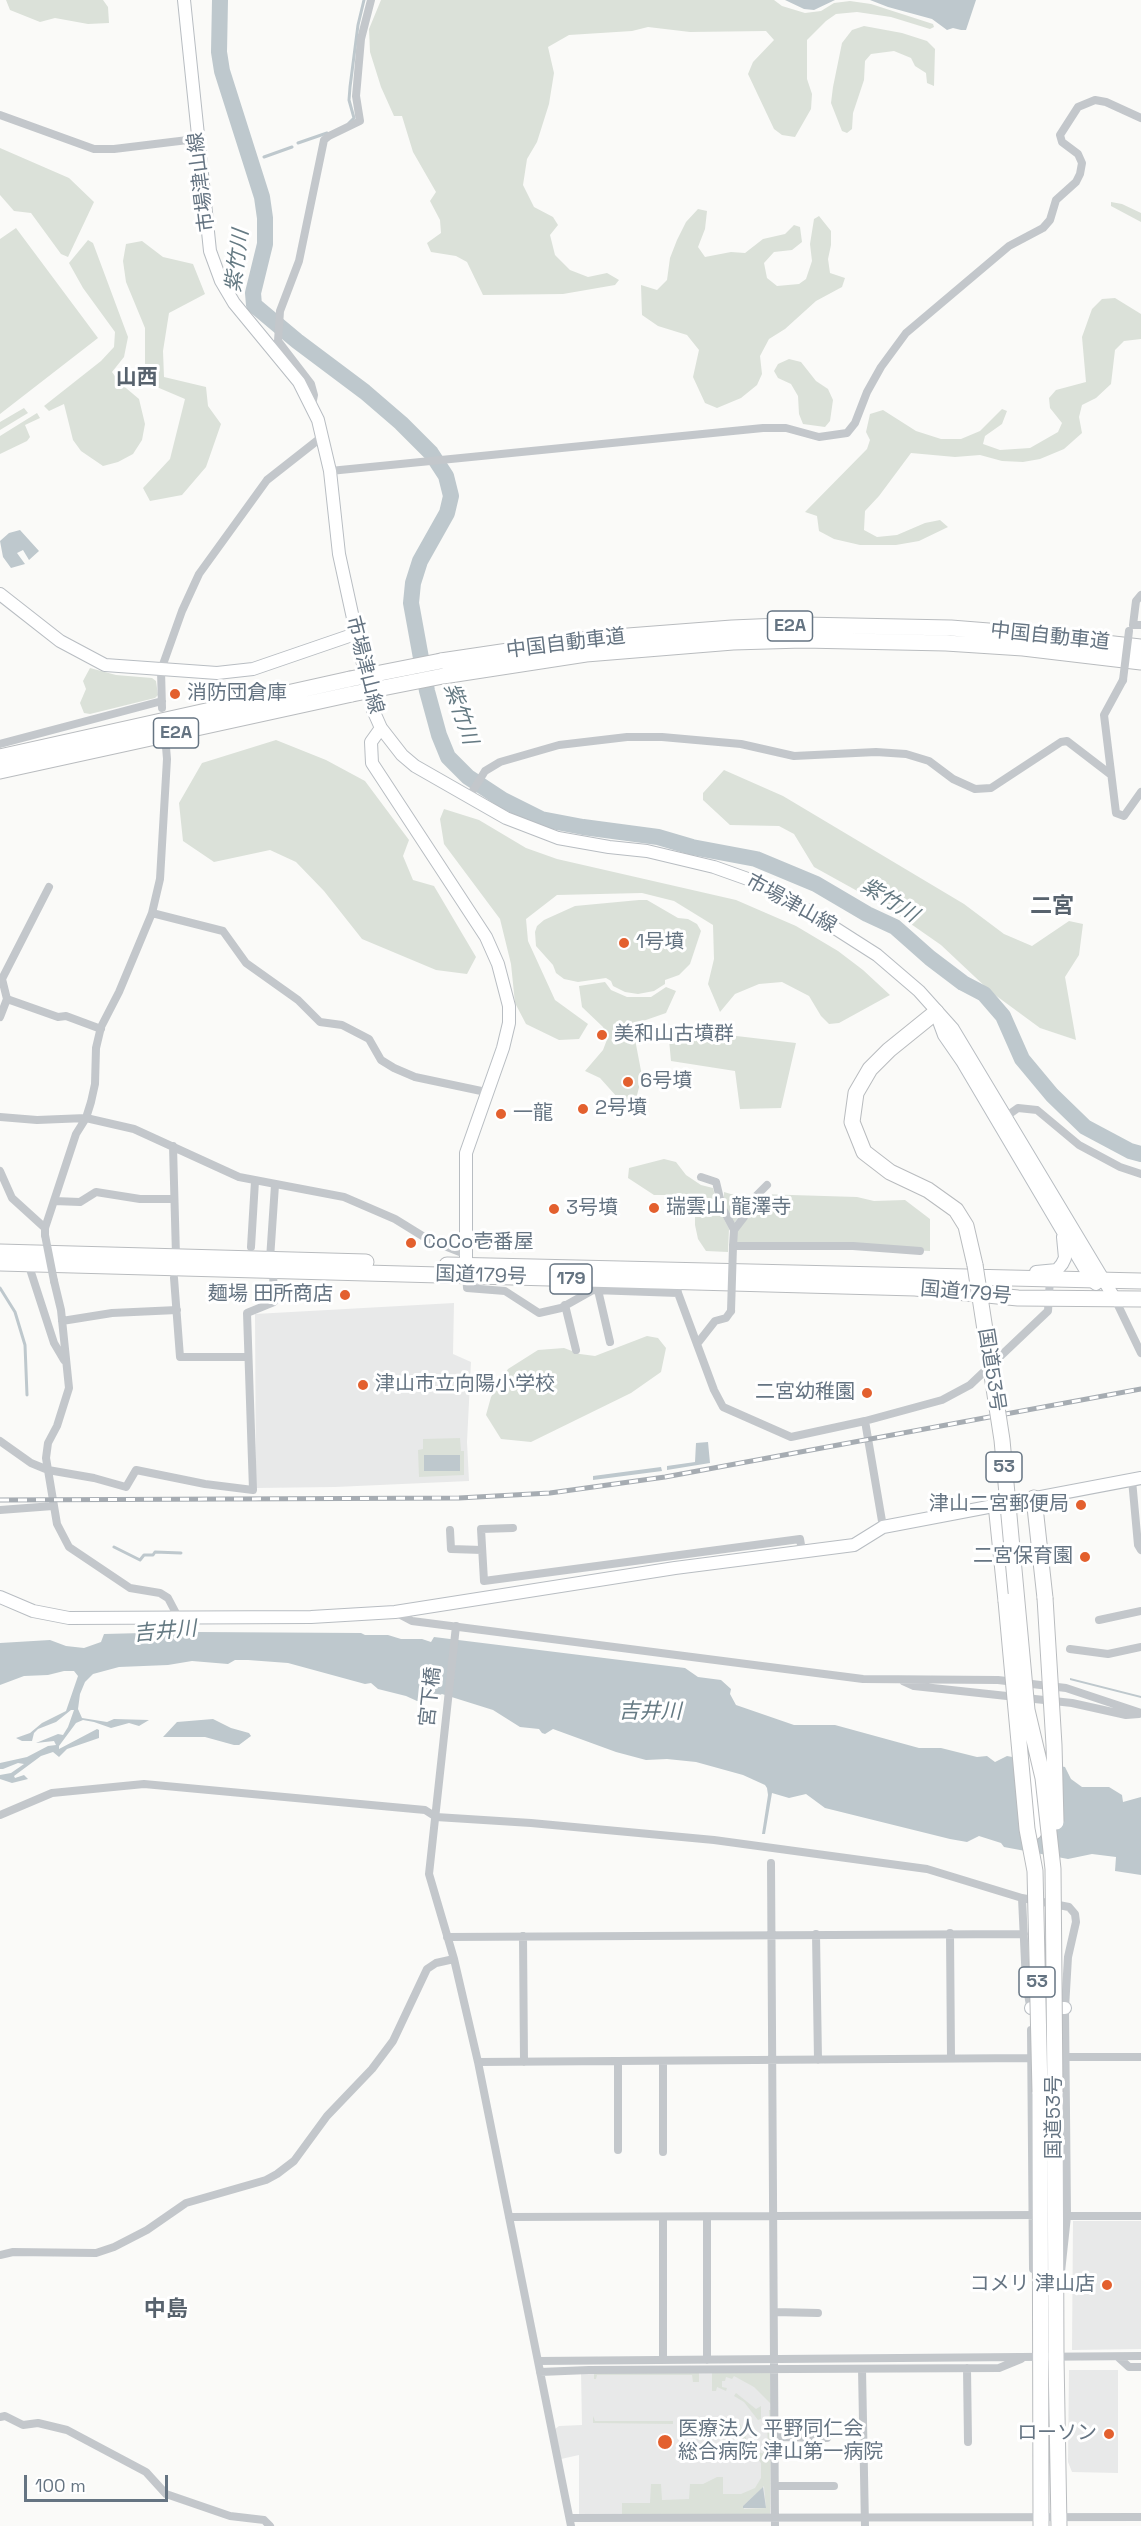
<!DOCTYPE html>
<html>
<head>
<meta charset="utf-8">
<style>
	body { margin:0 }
	#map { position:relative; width:1141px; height:2526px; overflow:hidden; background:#fafaf8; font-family:"Space Grotesk",sans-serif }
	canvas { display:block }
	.scale { position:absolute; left:24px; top:2475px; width:144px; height:27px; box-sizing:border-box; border:3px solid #657482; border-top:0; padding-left:8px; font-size:18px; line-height:21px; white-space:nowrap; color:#657482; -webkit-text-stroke:4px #fff; paint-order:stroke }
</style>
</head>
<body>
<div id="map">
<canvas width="1141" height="2526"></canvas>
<div class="scale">100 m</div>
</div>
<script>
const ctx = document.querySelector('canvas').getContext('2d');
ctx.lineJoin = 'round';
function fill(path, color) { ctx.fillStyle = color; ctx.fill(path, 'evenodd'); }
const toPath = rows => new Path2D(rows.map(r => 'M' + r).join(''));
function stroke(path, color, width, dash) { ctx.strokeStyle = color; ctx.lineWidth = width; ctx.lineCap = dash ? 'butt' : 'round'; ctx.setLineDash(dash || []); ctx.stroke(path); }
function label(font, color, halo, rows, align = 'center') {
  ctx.font = font + ' "Space Grotesk","Noto Sans JP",sans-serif'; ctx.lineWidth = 6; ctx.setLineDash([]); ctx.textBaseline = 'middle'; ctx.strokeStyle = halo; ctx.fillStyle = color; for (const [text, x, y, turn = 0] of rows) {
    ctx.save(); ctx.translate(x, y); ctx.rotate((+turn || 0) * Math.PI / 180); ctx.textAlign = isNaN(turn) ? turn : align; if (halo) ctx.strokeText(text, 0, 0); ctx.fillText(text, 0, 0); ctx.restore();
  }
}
fill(toPath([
	[454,1303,453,1354,471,1362,467,1442,469,1481,335,1487,256,1488,255,1314],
	[1073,2221,1141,2221,1141,2349,1072,2350],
	[1069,2370,1118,2370,1118,2473,1072,2472,1068,2462],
	[771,2371,772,2516,579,2516,579,2455,561,2459,555,2429,559,2426,582,2425,581,2372]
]), '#e8e9e9');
fill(toPath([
	[6,0,103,0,108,7,109,23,88,24,55,18,40,22,10,10],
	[381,0,774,0,782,6,805,13,821,11,834,3,850,1,871,4,933,24,934,27,930,29,891,17,857,12,836,14,826,21,807,40,807,79,812,94,811,109,795,137,782,135,774,129,748,74,753,62,774,40,766,31,690,32,648,27,632,31,569,35,548,47,554,73,549,104,537,142,527,159,523,185,534,207,553,217,558,225,550,235,555,255,570,270,588,277,607,273,619,280,615,285,563,294,483,295,467,262,456,256,431,252,427,243,441,233,440,220,430,201,436,192,413,152,402,116,394,116,381,87,370,52,369,29],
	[864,26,902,33,927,41,935,49,934,86,927,83,926,73,915,66,911,58,894,51,871,54,865,61,864,80,853,113,852,129,847,133,842,131,831,103,833,87,842,43,852,30],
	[0,148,69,178,94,202,68,257,61,254,31,213,14,211,0,195],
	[1111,202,1122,204,1141,213,1141,222,1111,206],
	[698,209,707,211,705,229,698,247,705,257,731,252,745,253,763,239,785,234,794,225,800,227,802,242,792,250,774,252,764,263,767,278,777,286,799,284,806,279,812,261,810,244,814,219,819,216,831,231,831,245,828,259,830,273,845,278,842,287,816,301,785,329,769,339,760,356,762,374,757,385,741,398,717,408,705,403,693,377,699,350,687,335,658,326,642,315,641,285,657,290,667,280,670,258,677,240,686,222],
	[16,228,98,338,0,414,0,239],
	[88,240,93,243,128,337,124,357,112,372,120,383,139,399,145,424,142,440,133,454,118,462,103,466,81,451,73,440,64,404,49,411,44,406,101,361,114,347,115,332,83,288,69,263],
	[142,241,163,257,193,264,205,294,169,313,163,351,164,377,206,387,208,406,221,424,206,467,182,495,150,501,143,488,170,459,185,399,145,382,145,328,126,282,123,261,126,244],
	[1115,298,1141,314,1141,339,1124,341,1115,350,1111,384,1096,398,1082,405,1079,417,1082,433,1064,449,1040,459,1023,462,1002,461,980,455,955,457,911,453,879,496,865,511,864,530,877,537,897,535,925,523,940,520,948,527,919,541,896,545,860,545,834,539,819,531,817,516,805,512,867,449,870,440,866,432,870,414,883,410,916,431,941,439,961,439,980,431,1002,409,1007,411,1002,424,985,436,983,444,1000,450,1030,448,1058,432,1062,423,1050,408,1049,398,1056,390,1086,382,1082,337,1092,309,1102,299],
	[789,359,801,362,816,381,828,389,833,400,830,421,825,427,803,424,799,414,798,396,791,384,778,378,774,371,778,364],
	[24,408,28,413,0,430,0,422],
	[37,413,40,418,25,425,30,437,27,441,0,454,0,436],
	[90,668,116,675,152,678,156,681,158,695,155,698,90,714,84,713,80,703,86,689,83,681],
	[276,740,326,760,365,781,409,840,403,856,413,880,434,886,476,957,467,974,436,970,362,939,324,891,296,862,270,850,214,862,183,841,179,803,202,763],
	[724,770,783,796,964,904,1004,934,1032,946,1069,921,1083,924,1079,955,1065,977,1076,1040,1040,1028,991,992,941,945,888,908,814,867,794,834,779,826,730,825,703,800,703,793],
	[444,809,479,820,526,848,557,859,736,900,796,926,838,951,863,970,890,995,839,1023,829,1024,821,1016,809,996,782,982,759,984,735,994,720,1012,708,984,714,959,713,925,674,901,642,893,557,895,526,919,528,941,555,1000,588,1024,579,1039,559,1040,526,1024,515,1003,511,964,500,919,444,844,440,819],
	[639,900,647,900,678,918,688,919,697,924,701,931,690,964,679,975,665,980,665,984,654,991,638,994,625,992,613,986,611,981,606,978,578,982,564,979,556,973,553,965,536,946,535,932,537,926,544,920,575,906],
	[605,982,611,990,627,997,651,997,666,987,676,991,666,1013,643,1021,635,1027,634,1034,642,1076,636,1099,626,1107,600,1078,585,1071,603,1050,608,1037,603,1027,582,1007,579,986],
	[668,1029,724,1029,728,1035,796,1043,781,1108,740,1109,735,1071,671,1061],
	[664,1159,676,1162,686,1175,701,1185,713,1188,718,1207,729,1229,728,1252,706,1251,698,1239,695,1225,695,1200,688,1199,687,1195,654,1195,628,1178,629,1168],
	[724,1192,748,1199,744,1211,734,1223,724,1206],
	[759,1194,857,1197,874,1201,905,1200,930,1219,930,1251,735,1243,735,1232],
	[647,1336,658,1338,666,1348,661,1372,631,1393,531,1442,501,1439,486,1415,491,1397,508,1369,538,1350,564,1348,580,1354,595,1356],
	[460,1438,461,1451,464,1451,464,1475,419,1477,418,1450,423,1449,423,1439],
	[594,2373,699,2373,699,2382,693,2382,692,2375,597,2375,596,2379,594,2379],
	[712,2373,770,2373,771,2404,754,2387,734,2376,732,2379,726,2377,725,2381,722,2381,722,2387,727,2388,726,2391,717,2387,716,2391,712,2391],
	[736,2393,756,2409,761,2406,761,2419,758,2420,744,2402,734,2396],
	[769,2410,771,2410,770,2515,622,2515,622,2503,650,2503,651,2484,661,2484,662,2500,689,2499,690,2484,703,2484,717,2477,723,2477,723,2494,741,2494,755,2488,761,2478,761,2463,748,2448,736,2426,740,2424,749,2445,755,2452,763,2453,764,2446,768,2446,767,2426,770,2425],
	[764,2486,766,2508,744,2509,743,2506],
	[593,2416,595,2421,673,2421,673,2424,593,2423]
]), '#dbe1d9');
fill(toPath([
	[785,0,835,0,814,10,804,9],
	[870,0,976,0,966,30,961,30,953,28,947,30,932,19,888,7],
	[20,530,39,551,29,560,23,550,17,553,25,564,11,568,3,557,0,541,9,533],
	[708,1442,710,1463,667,1470,667,1466,695,1462,696,1443],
	[424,1455,460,1455,460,1471,424,1471],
	[661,1467,662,1471,593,1480,593,1476],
	[144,1631,146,1633,179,1632,181,1634,197,1632,361,1633,365,1635,388,1635,401,1639,422,1639,431,1642,434,1637,685,1668,698,1677,721,1680,731,1689,730,1694,736,1705,794,1725,835,1725,919,1748,941,1748,977,1757,987,1756,995,1762,1007,1756,1065,1767,1071,1779,1082,1787,1109,1787,1122,1795,1123,1802,1141,1797,1141,1875,1115,1871,1116,1857,1092,1854,1068,1859,1004,1847,1001,1843,979,1836,967,1842,950,1839,825,1808,806,1794,789,1798,772,1793,765,1834,762,1834,768,1795,767,1788,765,1785,743,1775,696,1762,667,1759,646,1760,616,1752,553,1729,545,1734,542,1733,539,1729,520,1727,493,1710,442,1694,425,1701,417,1701,406,1696,378,1689,371,1683,365,1684,288,1663,248,1660,235,1660,228,1664,192,1661,168,1665,119,1667,93,1674,85,1682,80,1694,78,1709,82,1718,107,1722,114,1719,149,1720,139,1726,129,1723,111,1728,94,1722,83,1720,76,1723,59,1746,59,1749,97,1729,99,1730,99,1738,67,1749,59,1757,53,1752,41,1756,14,1776,15,1778,24,1775,28,1779,12,1783,0,1779,0,1775,11,1773,24,1764,18,1763,3,1769,0,1769,0,1763,27,1757,48,1746,56,1745,54,1741,36,1743,58,1734,63,1735,68,1727,74,1710,71,1710,56,1722,38,1729,34,1733,32,1741,22,1741,16,1738,30,1733,42,1723,66,1711,78,1676,74,1671,64,1671,48,1675,24,1676,0,1685,0,1643,50,1640,66,1646,84,1648,101,1642,104,1634,143,1633],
	[1070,1678,1141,1696,1141,1698,1070,1680],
	[213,1719,231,1728,249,1733,251,1736,239,1745,234,1745,205,1737,163,1737,177,1722],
	[763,2487,766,2508,743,2508,743,2506]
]), '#bec8cd');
stroke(toPath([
	[349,123,354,118,349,100,350,87,358,25,364,0],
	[298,143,327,133],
	[264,157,292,147],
	[0,1288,15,1312,25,1345,27,1395],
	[114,1547,140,1560,144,1555,153,1555,155,1552,181,1553]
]), '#bec8cd', 3);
stroke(toPath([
	[220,0,219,52,222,71,262,197,265,218,265,244,253,293,254,305,297,341,365,392,401,423,431,453,446,476,451,496,447,513,420,561,413,583,411,603,427,691,439,735,448,757,468,777,503,800,541,819,583,827,658,837,692,847,756,859,816,884,867,914,895,927,930,958,963,983,984,994,1003,1016,1022,1059,1052,1095,1085,1127,1130,1151,1141,1154]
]), '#bec8cd', 16);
const secondary = toPath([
	[184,0,210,251,221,281,234,303,299,382,318,420,330,471,339,554,373,710,381,728,402,755,415,766,506,818,558,838,609,847,647,851,714,867,759,883,805,909,877,955,919,991,953,1029,1115,1299],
	[0,594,60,641,105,665,217,673,253,669,355,634],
	[381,728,371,742,372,763,486,937,498,964,509,1006,509,1023,503,1048,466,1153,466,1273],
	[937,1016,944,1035,962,1061,1092,1281,1096,1284],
	[1036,1272,1057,1270,1062,1264,1065,1258,1063,1237],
	[0,1597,33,1611,69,1618,311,1617,395,1612,675,1568,854,1545,883,1527,1141,1478],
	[1031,2008,1065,2008]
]);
const highway = toPath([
	[441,661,589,639,732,628,803,625,951,628,1026,634,1141,647],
	[443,676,586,654,733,642,803,640,946,643,1023,648,1141,662],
	[0,757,350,679],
	[0,771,352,694],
	[936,1012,889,1050,870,1069,856,1093,852,1122,864,1152,890,1172,928,1190,956,1210,966,1226,975,1265],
	[0,1252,366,1262],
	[0,1263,915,1288,1018,1298,1141,1299],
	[447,1265,1141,1281],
	[1034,1498,1045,1598],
	[996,1504,1006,1601],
	[1029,1737,1034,1832],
	[1040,2092,1041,2526],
	[1055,2092,1056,2357,1059,2526]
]);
stroke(secondary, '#b8bdc2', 14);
stroke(highway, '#b9bcbf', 17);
stroke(toPath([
	[0,115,94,149,114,149,196,139],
	[312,405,314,395,311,384,278,341,280,311,299,261,324,140,329,136,360,121,356,96,357,85,361,39,371,0],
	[330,471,763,428,786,428,819,437,847,433,855,423,867,392,881,367,906,333,1009,246,1043,228,1050,220,1056,200,1076,182,1080,174,1082,163,1078,154,1062,142,1060,135,1078,107,1095,100,1106,102,1141,118],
	[1141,595,1136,601,1133,625,1141,625],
	[1123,680,1104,715,1116,813,1124,816,1141,792],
	[162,708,161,670,182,611,199,574,267,480,323,436],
	[0,744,162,701],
	[469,797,485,771,500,762,559,745,627,737,662,737,741,744,794,756,876,752,906,754,929,761,953,779,975,789,991,788,1061,742,1067,741,1110,774],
	[49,887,2,979,7,999,58,1017,66,1016,101,1029],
	[152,913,223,931,246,963,298,1000,320,1022,342,1025,369,1039,381,1060,394,1068,415,1077,486,1092],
	[0,1017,7,999],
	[0,1117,37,1120,86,1118,134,1129,239,1177,344,1197,395,1219,429,1240,465,1254],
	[1001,1120,1018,1108,1037,1110,1079,1145,1120,1167,1141,1174],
	[173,1146,176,1256],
	[0,1171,12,1198,45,1228],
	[701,1177,716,1182,722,1207,734,1230],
	[767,1185,754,1198,744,1217,734,1230,733,1246,853,1246,920,1251],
	[54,1201,80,1202,96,1192,140,1199,174,1199],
	[45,1235,45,1228,76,1134,86,1118,91,1102,95,1084,96,1048,101,1027,119,992,152,913,160,879,167,759,166,747],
	[251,1247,255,1181],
	[270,1259,275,1185],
	[28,1263,54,1343,64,1360],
	[466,1276,467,1288,505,1291,539,1313,561,1308,593,1290,678,1293],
	[174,1278,180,1357,248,1357],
	[676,1278,678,1293,714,1390,723,1407,791,1437,865,1421,942,1400,970,1385,1048,1311,1050,1279],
	[54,1281,61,1310,69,1388,57,1426,48,1443,46,1458,57,1524,69,1547,130,1588,160,1593,168,1598,178,1617],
	[598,1290,610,1342],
	[1115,1299,1141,1353],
	[565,1305,576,1350],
	[62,1321,112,1313,177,1310],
	[697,1344,715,1321,726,1318,731,1311],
	[865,1421,883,1527],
	[0,1441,31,1463,48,1470,94,1478,126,1487,136,1470,205,1484,253,1490,247,1313,274,1302,273,1270],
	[1132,1480,1138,1545,1141,1550],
	[0,1510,53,1506],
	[513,1528,481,1529,484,1581,800,1539,802,1551],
	[450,1530,451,1549,482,1550],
	[395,1612,412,1621,863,1679,998,1680,1066,1688,1141,1713],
	[1099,1620,1141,1611],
	[456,1626,429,1874,454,1959,478,2062,571,2526],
	[1070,1649,1108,1654,1141,1647],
	[903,1681,914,1686,1072,1703,1126,1715,1139,1714],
	[0,1815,52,1793,144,1784,425,1810,436,1817,531,1823,714,1840,927,1869,1022,1898,1069,1907,1075,1914,1076,1922,1068,1957,1065,2008,1067,2216,1061,2272],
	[771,1863,775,2526],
	[1022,1898,1026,1983,1031,2011],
	[950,1933,951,2058],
	[816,1934,818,2060],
	[523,1936,524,2062],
	[447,1937,1024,1934],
	[1031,2030,1033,2269],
	[1066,2057,1141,2057],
	[618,2061,618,2150],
	[663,2061,663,2152],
	[478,2062,1031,2058],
	[1063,2216,1141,2216],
	[509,2217,1040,2215],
	[707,2217,707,2360],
	[0,2255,13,2252,96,2253,114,2247,147,2230,186,2203,266,2180,277,2174,294,2161,327,2116,372,2069,393,2041,427,1969,436,1963,454,1959],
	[774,2312,818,2313],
	[1118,2357,1129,2367,1141,2367],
	[663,2360,663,2217],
	[538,2361,1141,2356],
	[967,2368,968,2442],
	[862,2369,865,2526],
	[540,2372,589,2370,999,2368,1021,2359],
	[0,2417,5,2416,23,2425,38,2423,67,2430,146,2472,166,2494,230,2516,264,2520,270,2526],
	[775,2437,827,2438],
	[775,2486,834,2486],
	[570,2518,1141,2517]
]), '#c3c7cb', 8);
stroke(secondary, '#fff', 12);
stroke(highway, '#fff', 15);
const rail = toPath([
	[0,1500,459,1498,550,1493,665,1477,1141,1389]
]);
stroke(rail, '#a6acb2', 5);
stroke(rail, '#fff', 3, [9]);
const highwayBridge = toPath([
	[350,679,441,661],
	[352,694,443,676],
	[975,1265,1002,1440,1027,1710,1043,1778,1053,1869,1055,2092],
	[1045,1598,1054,1745,1056,1822],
	[1006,1601,1027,1829,1035,1871,1040,2092]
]);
stroke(highwayBridge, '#b9bcbf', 17, []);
stroke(toPath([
	[1123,680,1129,631],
	[45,1235,54,1281],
	[731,1311,733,1246]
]), '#c3c7cb', 8);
stroke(highwayBridge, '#fff', 15);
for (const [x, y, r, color] of [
	[175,694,6,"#e3602e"],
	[624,943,6,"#e3602e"],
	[602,1035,6,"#e3602e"],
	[628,1082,6,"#e3602e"],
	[583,1109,6,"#e3602e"],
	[501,1114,6,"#e3602e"],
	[654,1208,6,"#e3602e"],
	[554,1209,6,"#e3602e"],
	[411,1243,6,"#e3602e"],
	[345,1295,6,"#e3602e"],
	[363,1385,6,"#e3602e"],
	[867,1393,6,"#e3602e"],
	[1081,1505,6,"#e3602e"],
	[1085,1557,6,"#e3602e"],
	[1107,2285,6,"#e3602e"],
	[1109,2434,6,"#e3602e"],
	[665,2442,8,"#e3602e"]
]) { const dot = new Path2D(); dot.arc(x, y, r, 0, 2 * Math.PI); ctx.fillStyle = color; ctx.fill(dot); stroke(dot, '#fff', 2); }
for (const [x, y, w] of [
	[790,626,45],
	[176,733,45],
	[571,1279,42],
	[1004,1467,36],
	[1037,1982,36]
]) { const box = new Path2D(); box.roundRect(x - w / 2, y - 15, w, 30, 4.5); ctx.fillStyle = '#fff'; ctx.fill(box); stroke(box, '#657482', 1.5); }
label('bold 18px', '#657482', null, [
	["E2A",790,626],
	["E2A",176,733],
	["179",571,1279],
	["53",1004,1467],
	["53",1037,1982]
]);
label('20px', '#657482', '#fff', [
	["市場津山線",202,182,-97],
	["中国自動車道",1050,637,6],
	["中国自動車道",566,644,-7],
	["市場津山線",364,665,76],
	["市場津山線",791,904,29],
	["国道179号",481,1276,2],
	["国道179号",966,1293,5],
	["国道53号",991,1370,81],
	["宮下橋",431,1697,-84],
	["国道53号",1055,2117,-90]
]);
label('20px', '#657482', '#fff', [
	["消防団倉庫",187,694],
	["1号墳",636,943],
	["美和山古墳群",614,1035],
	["6号墳",640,1082],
	["2号墳",595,1109],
	["一龍",513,1114],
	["瑞雲山 龍澤寺",666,1208],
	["3号墳",566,1209],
	["CoCo壱番屋",423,1243],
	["麺場 田所商店",333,1295,"right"],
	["津山市立向陽小学校",375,1385],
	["二宮幼稚園",855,1393,"right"],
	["津山二宮郵便局",1069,1505,"right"],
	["二宮保育園",1073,1557,"right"],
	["コメリ 津山店",1095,2285,"right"],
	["医療法人 平野同仁会",678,2430],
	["総合病院 津山第一病院",678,2453],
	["ローソン",1097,2434,"right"]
], 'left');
label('italic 21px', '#657a83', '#fff', [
	["紫竹川",238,261,-83],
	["紫竹川",460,714,71],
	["紫竹川",889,901,32],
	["吉井川",165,1632,-5],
	["吉井川",650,1712]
]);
label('bold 21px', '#57626d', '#fff', [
	["山西",137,378]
]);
label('bold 22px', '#57626d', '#fff', [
	["二宮",1052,907],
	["中島",166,2310]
]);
</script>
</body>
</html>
